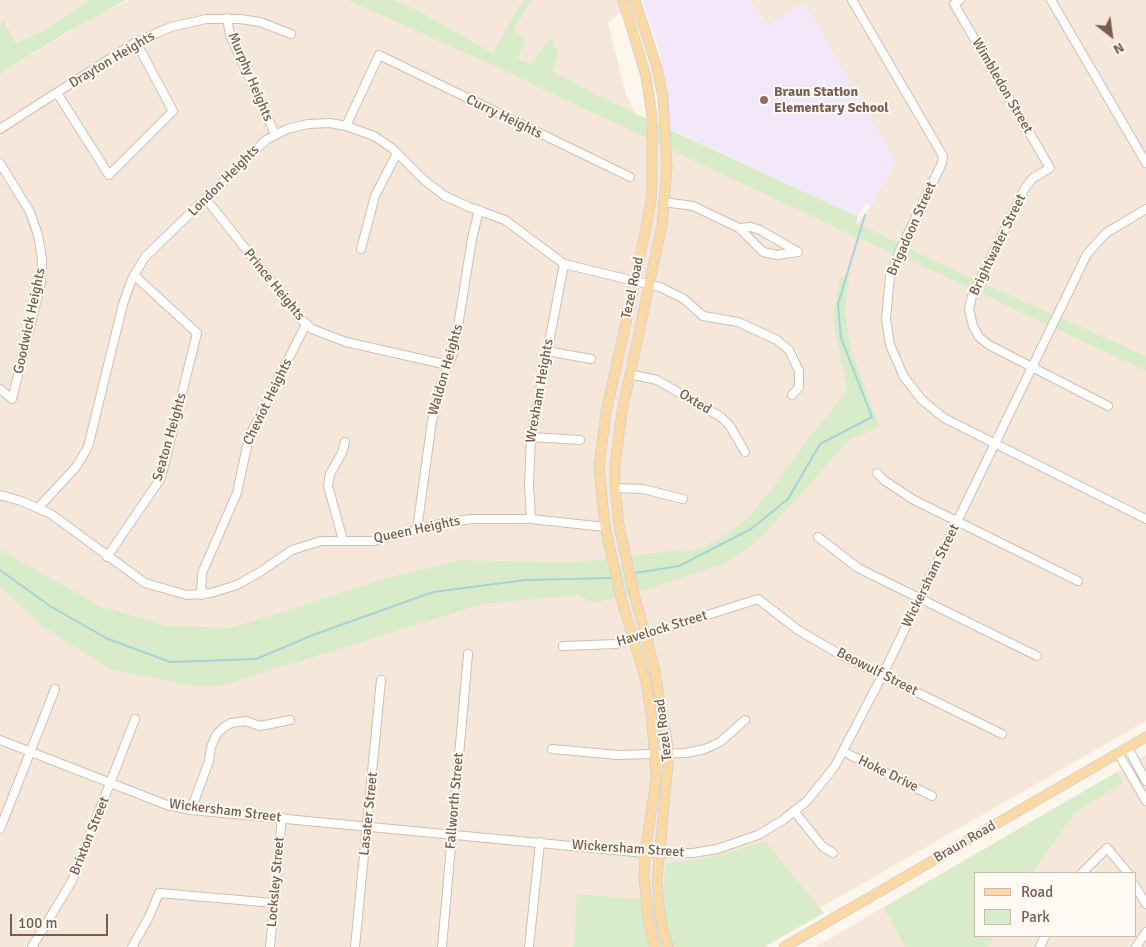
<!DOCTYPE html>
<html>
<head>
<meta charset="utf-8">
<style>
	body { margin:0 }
	#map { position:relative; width:1146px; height:947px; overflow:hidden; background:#fdf6ec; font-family:Signika,sans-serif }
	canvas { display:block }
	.legend { position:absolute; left:974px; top:872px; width:162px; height:65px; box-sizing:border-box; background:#fffaf3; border:1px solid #cabbb1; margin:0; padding:6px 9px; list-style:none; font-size:15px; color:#7a5c4d }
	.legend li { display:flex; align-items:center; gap:10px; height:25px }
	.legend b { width:25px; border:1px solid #cabbb1 }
	.north { position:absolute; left:1086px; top:10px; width:50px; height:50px; -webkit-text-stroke:4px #fffaf3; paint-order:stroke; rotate:150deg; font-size:14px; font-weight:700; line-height:20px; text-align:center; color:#7a5c4d }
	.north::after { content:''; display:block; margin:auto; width:18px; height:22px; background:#7a5c4d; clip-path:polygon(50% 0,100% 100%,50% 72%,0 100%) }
	.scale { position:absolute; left:10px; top:914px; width:98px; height:22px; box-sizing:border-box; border:2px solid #7a5c4d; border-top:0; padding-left:6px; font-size:15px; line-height:18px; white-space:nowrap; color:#7a5c4d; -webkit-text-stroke:4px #fffaf3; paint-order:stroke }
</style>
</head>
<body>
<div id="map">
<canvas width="1146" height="947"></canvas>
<ul class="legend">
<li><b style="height:6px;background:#fbd9a5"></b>Road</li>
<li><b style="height:14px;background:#d8ecc9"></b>Park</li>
</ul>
<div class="north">N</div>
<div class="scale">100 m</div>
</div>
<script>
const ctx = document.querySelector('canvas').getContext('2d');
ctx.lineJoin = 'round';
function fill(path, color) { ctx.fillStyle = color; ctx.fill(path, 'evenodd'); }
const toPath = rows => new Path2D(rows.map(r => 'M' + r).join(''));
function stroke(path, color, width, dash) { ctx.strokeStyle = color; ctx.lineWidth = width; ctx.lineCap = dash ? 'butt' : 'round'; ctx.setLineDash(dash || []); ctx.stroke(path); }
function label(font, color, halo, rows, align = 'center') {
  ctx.font = font + ' Signika,sans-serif'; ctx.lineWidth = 4; ctx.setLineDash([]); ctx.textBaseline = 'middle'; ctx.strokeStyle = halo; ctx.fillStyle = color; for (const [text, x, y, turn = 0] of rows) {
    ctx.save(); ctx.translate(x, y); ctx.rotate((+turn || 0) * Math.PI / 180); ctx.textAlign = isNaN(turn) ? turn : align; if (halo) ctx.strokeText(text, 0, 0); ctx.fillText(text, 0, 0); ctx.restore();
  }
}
fill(toPath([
	[0,0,88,0,46,29,16,43,5,20,0,25],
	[130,0,639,0,608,22,626,94,646,136,849,234,872,205,805,3,768,25,750,0,1146,0,1146,721,752,947,0,947,0,74,92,18],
	[1146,755,1146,947,815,947,884,907],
	[975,873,1135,873,1135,936,975,936]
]), '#f5e8da');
fill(toPath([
	[642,0,750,0,768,25,805,3,896,162,872,206,866,203,858,217,671,129,660,52]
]), '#f3e8fa');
fill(toPath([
	[88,0,126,0,62,35,0,74,0,25,4,20,16,43,46,29],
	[348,0,392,0,416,10,493,53,520,5,524,0,532,0,513,29,525,39,518,59,531,64,551,38,558,53,552,71,613,103,858,217,856,223,973,279,1146,356,1146,371,936,272,849,234,499,68],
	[840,277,849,278,845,311,850,347,879,427,848,440,809,486,764,533,746,550,720,565,642,591,593,603,577,595,482,604,221,686,194,686,109,669,41,625,0,585,0,550,100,606,166,626,232,628,383,579,461,560,567,563,606,559,610,574,632,556,679,550,687,552,714,542,733,530,747,518,770,492,803,445,847,391,833,320],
	[1117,772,1123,782,1074,814,1032,873,975,873,975,936,995,936,988,947,905,947,884,907],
	[765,841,824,913,764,947,574,947,577,894,637,899,664,893,665,865,670,862,695,860,724,854]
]), '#d8ecc9');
stroke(toPath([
	[0,570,50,606,106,638,170,662,256,659,313,635,433,592,526,580,611,578],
	[635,573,679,566,751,529,788,499,820,444,872,417,841,338,838,304,865,215]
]), '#a5d3da', 2);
const minor = toPath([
	[852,0,943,156,942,163,900,250,890,276,886,319,890,345,904,377,922,400,944,418,1146,519],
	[960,0,954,4,1050,168,1033,178,1025,188,972,296,969,309,973,326,979,337,989,345,1108,406],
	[1051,0,1146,163],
	[227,18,230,35,275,134],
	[57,93,109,175,173,111,136,42],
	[346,126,379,55,630,177],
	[0,129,136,42,171,27,206,19,240,19,260,22,291,34],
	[0,163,30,212,38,235,42,259,41,283,12,399,0,389],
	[206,199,303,321,312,329,346,342,448,365],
	[664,202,693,206,739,228,763,252,777,255,798,252],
	[739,228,751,227,760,230,798,252],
	[361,249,375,196,397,153],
	[547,351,591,359],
	[630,374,657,380,721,417,730,426,745,452],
	[531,437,580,440],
	[877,473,885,481,914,500,1078,581],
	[615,488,643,489,683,499],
	[0,495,21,501,51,514,145,583,187,595,211,593,237,585,260,572,292,550,321,541,374,541,443,523,472,519,531,519,605,527],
	[39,507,76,467,88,447,123,304,132,279,145,257,266,140,287,129,308,124,330,123,346,126,374,136,392,148,424,180,445,196,469,207,505,220,564,264,660,287,684,299,703,316,738,322,777,340,789,350,799,371,799,387,792,395],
	[531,519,529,485,531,437,564,264],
	[417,529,432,421,441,384,454,351,472,239,479,210],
	[818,537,858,568,1037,656],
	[343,540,328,486,330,474,342,453,345,442],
	[107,557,161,478,197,333,134,275],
	[201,595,202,573,237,493,249,437,306,324],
	[563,646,616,644,758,599,798,630,841,655,1002,734],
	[0,740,167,805,191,810,645,853,693,853,717,849,758,835,783,820,807,801,835,766,882,676,1087,254,1106,233,1146,209],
	[1128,748,1146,781],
	[552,749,618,755,686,753,705,749,720,742,745,720],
	[844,752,932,796],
	[1118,753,1146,801],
	[191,810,209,761,211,747,216,735,223,728,231,723,246,721,260,726,290,720],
	[794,811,823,847,833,853],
	[0,829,55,689],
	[1082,873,1107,848,1128,873],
	[1135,886,1146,904],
	[32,947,72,881,135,719],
	[132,947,149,917,159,893,274,903],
	[270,947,282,817],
	[355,947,381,680],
	[442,947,468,654],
	[529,947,540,842],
	[1040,947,1045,936],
	[1136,947,1146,932]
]);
const major = toPath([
	[623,0,646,76,652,116,652,183,651,202,635,282,606,412,599,467,605,527,621,598,646,681,652,721,656,779,645,853,644,879,648,918,655,947],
	[635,0,657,68,663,98,667,167,662,225,622,412,615,465,615,488,619,525,634,594,654,666,669,753,657,880,660,918,668,947],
	[784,947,1146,737]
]);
stroke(minor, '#d1beb0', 10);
stroke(major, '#dad1cd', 11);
stroke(minor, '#fff', 8);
stroke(major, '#fbd9a5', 9);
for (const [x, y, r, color] of [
	[764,100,5,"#8d6e63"]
]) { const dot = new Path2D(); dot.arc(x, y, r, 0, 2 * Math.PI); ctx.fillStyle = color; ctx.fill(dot); stroke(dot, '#fffaf3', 2); }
label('14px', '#7a5c4d', '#fffaf3', [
	["Drayton Heights",112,60,-31],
	["Murphy Heights",250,77,67],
	["Wimbledon Street",1002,86,60],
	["Curry Heights",504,117,26],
	["London Heights",224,181,-45],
	["Brigadoon Street",912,229,-66],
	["Brightwater Street",998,245,-64],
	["Prince Heights",274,285,51],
	["Tezel Road",633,288,-78],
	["Goodwick Heights",30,321,-78],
	["Waldon Heights",446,370,-74],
	["Wrexham Heights",540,391,-80],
	["Cheviot Heights",268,402,-64],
	["Oxted",695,402,31],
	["Seaton Heights",170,437,-74],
	["Queen Heights",417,530,-12],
	["Wickersham Street",931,576,-64],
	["Havelock Street",662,629,-17],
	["Beowulf Street",877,672,27],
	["Tezel Road",664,730,-97],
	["Hoke Drive",888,774,26],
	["Fallworth Street",455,801,-85],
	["Wickersham Street",225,811,7],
	["Lasater Street",369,814,-84],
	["Brixton Street",90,836,-68],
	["Braun Road",965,842,-30],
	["Wickersham Street",628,849,4],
	["Locksley Street",276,882,-85]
]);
label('bold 14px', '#785e54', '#fffaf3', [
	["Braun Station",774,92],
	["Elementary School",774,108]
], 'left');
</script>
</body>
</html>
